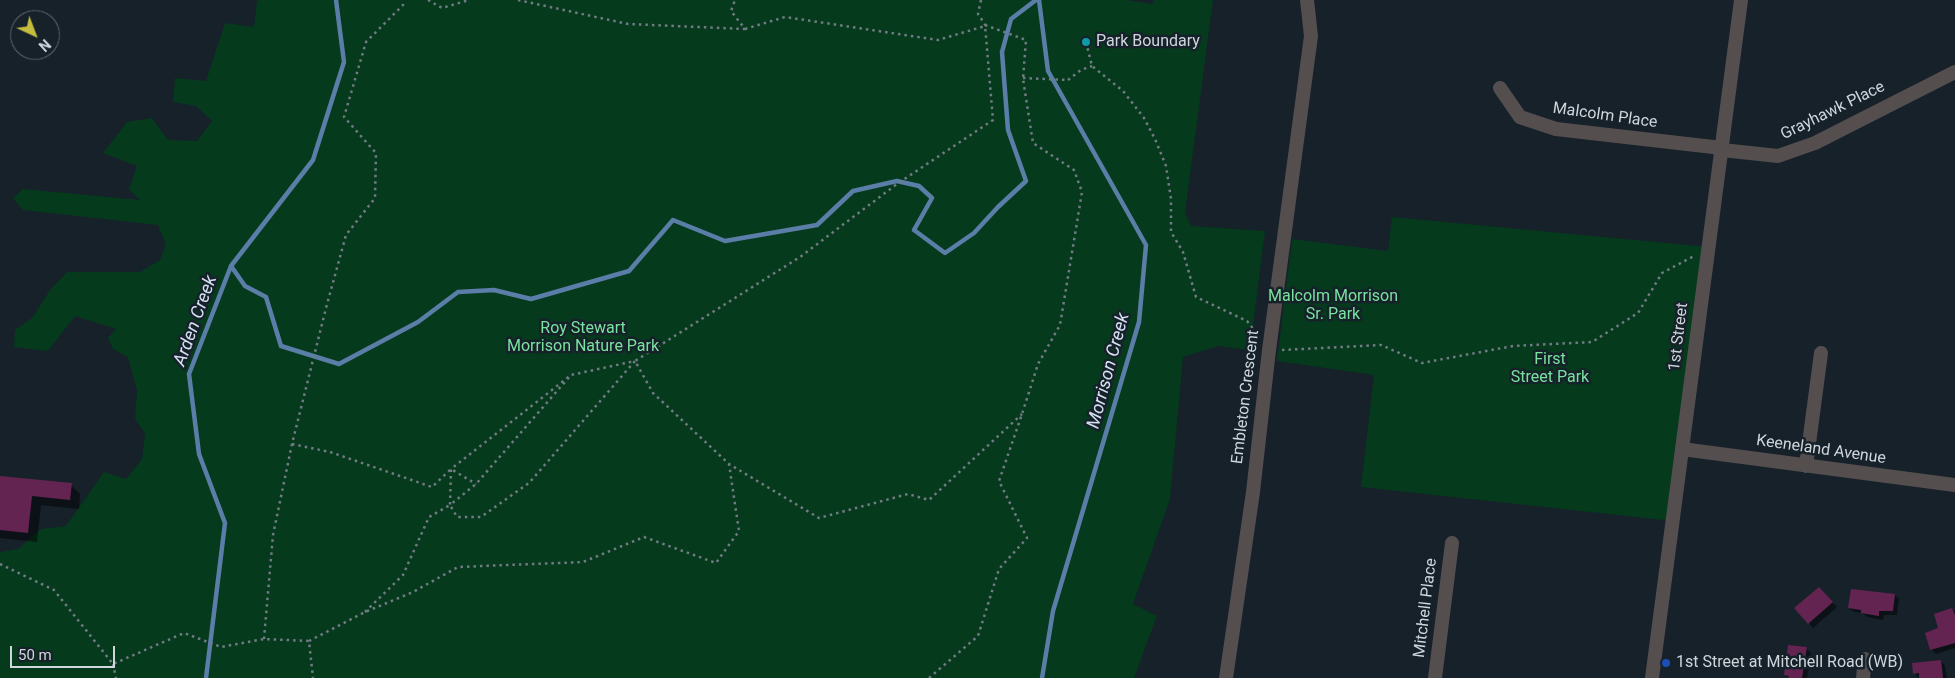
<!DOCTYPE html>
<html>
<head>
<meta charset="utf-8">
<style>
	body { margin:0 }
	#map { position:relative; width:1955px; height:678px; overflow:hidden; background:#16212a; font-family:Roboto,sans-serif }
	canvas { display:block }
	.north { position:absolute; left:10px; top:10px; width:50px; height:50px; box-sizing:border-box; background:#16212a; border:1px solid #606971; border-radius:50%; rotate:137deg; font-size:14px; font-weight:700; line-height:20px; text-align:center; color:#cfd6dc }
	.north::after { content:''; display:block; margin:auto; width:18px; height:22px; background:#c4bd3e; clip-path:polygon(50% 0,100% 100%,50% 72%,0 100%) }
	.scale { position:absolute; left:10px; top:646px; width:105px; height:22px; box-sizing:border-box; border:2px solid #cfd6dc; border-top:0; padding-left:6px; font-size:15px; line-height:18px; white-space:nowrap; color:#cfd6dc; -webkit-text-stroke:4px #16212a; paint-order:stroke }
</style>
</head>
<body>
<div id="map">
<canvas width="1955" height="678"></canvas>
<div class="north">N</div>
<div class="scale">50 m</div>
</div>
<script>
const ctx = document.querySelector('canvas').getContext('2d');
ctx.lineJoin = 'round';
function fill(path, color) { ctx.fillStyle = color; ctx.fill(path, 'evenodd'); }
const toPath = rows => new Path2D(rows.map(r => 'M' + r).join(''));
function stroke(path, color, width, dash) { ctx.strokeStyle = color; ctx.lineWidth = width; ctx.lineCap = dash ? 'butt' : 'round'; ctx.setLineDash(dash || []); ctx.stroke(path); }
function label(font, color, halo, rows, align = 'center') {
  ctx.font = font + ' Roboto,sans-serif'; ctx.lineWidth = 5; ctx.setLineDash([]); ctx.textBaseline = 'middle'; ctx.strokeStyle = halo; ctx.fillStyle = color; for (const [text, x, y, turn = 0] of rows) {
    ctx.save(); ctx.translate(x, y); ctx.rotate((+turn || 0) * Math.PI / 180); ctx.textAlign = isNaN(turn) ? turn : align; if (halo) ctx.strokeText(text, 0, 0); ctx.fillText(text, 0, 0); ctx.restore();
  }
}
fill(toPath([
	[257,0,1127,0,1152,4,1154,0,1213,0,1185,213,1191,226,1265,231,1250,350,1218,346,1183,357,1170,499,1133,604,1157,616,1134,678,0,678,0,552,18,549,41,529,66,526,104,472,126,479,142,459,145,433,135,419,137,391,128,357,113,349,108,338,116,329,75,316,48,351,14,347,15,330,32,318,50,290,67,272,140,272,160,260,166,245,158,225,23,210,13,198,23,189,140,200,129,189,137,166,103,153,127,122,152,118,168,140,197,141,212,121,196,106,173,102,175,78,206,81,225,23,254,27],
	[1392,217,1709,247,1673,521,1361,487,1374,375,1277,361,1292,239,1388,251]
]), '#053a1d');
fill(toPath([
	[0,477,71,485,80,494,79,509,41,505,37,542,0,538],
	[1823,593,1837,607,1813,628,1796,608],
	[1895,595,1899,599,1897,615,1884,615,1883,620,1867,617,1863,613,1854,612,1849,608],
	[1952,609,1955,612,1955,648,1936,654,1931,649,1940,629],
	[1806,648,1811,653,1807,678,1789,678,1786,675],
	[1941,661,1945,666,1947,678,1919,678,1914,673]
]), '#0007');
stroke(toPath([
	[1039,0,1048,71,1146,245,1139,322,1053,611,1042,678],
	[231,266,245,286,266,297,281,346,339,364,418,322,458,292,494,290,531,299,629,271,673,220,725,241,817,225,853,191,897,181,919,186,932,198,914,230,945,253,974,233,998,207,1026,181,1008,130,1002,52,1011,19,1036,0],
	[206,678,225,523,199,454,189,374,231,266,313,160,344,62,336,0]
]), '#5a7ea8', 4.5);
fill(toPath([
	[0,476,72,483,70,500,32,496,28,533,0,530],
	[1819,587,1833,602,1808,624,1794,608],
	[1851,589,1895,594,1893,611,1879,611,1879,616,1861,613,1861,610,1848,608],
	[1952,608,1955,615,1955,643,1930,650,1925,633,1938,628,1934,614],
	[1788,645,1807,647,1802,678,1788,678,1789,676,1784,675],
	[1941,660,1943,678,1919,678,1919,673,1913,674,1912,663]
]), '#642451');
stroke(toPath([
	[428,0,442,8,469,0],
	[518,0,628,24,745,29,731,11,735,0],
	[981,0,978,14,986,26],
	[745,29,785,17,938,40,985,26],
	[1086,42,1092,66,1123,91,1144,118,1155,139,1166,166,1171,199,1171,232,1183,252,1196,297,1247,321,1257,334],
	[1023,78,1068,80],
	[1068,80,1081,70,1092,66],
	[1282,350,1381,345,1422,363,1513,346,1592,342,1638,313,1662,273,1694,256],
	[292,444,330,452,432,487,451,469,476,484],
	[0,564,54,590,113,664,184,633,221,647,264,639,309,641,313,678],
	[365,612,403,575,429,517,450,505,457,517,481,517,529,483,635,361,571,375,451,469,450,505,476,484,571,375],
	[264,639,273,535,292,444,326,308,346,235,375,198,376,153,344,117,366,42,403,5,404,0],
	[309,641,365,612,413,592,458,567,583,562,644,537,716,563,739,531,729,464],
	[113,664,116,678],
	[929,678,978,636,999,569,1027,538,999,481,1022,414,1038,364,1060,325,1082,192,1074,170,1033,143,1023,79,1026,40,985,25,993,120,897,184,800,257,635,361,653,393,729,464,819,518,908,494,929,500,1022,414]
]), '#727b83', 2.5, [2.5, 4]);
stroke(toPath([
	[1500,88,1520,117,1556,129,1722,148],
	[1722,150,1778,156,1815,143,1955,72],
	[1682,449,1955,485],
	[1806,466,1821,353],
	[1226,678,1253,492,1269,350,1311,36,1307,0],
	[1435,678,1452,543],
	[1863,678,1865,659]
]), '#554e4f', 14);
stroke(toPath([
	[1652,678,1741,0]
]), '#554e4f', 14);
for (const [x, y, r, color] of [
	[1086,42,5,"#0f9aa8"],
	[1666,663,5,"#1a4fb4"]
]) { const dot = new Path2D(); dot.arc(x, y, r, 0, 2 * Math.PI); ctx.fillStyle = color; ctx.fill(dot); stroke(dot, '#16212a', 2); }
label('16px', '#cfd6dc', '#16212a', [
	["Park Boundary",1096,42],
	["1st Street at Mitchell Road (WB)",1676,663]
], 'left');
label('16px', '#cfd6dc', '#16212a', [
	["Grayhawk Place",1833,111,-26],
	["Malcolm Place",1605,116,8],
	["1st Street",1679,337,-83],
	["Embleton Crescent",1246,397,-83],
	["Keeneland Avenue",1821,450,8],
	["Mitchell Place",1426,608,-83]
]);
label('16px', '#79e29e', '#16212a', [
	["Malcolm Morrison",1333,297],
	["Sr. Park",1333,315],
	["Roy Stewart",583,329],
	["Morrison Nature Park",583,347],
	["First",1550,360],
	["Street Park",1550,378]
]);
label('italic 18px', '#d4e1f3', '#16212a', [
	["Arden Creek",196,321,-70],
	["Morrison Creek",1109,371,-75]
]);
</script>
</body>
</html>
